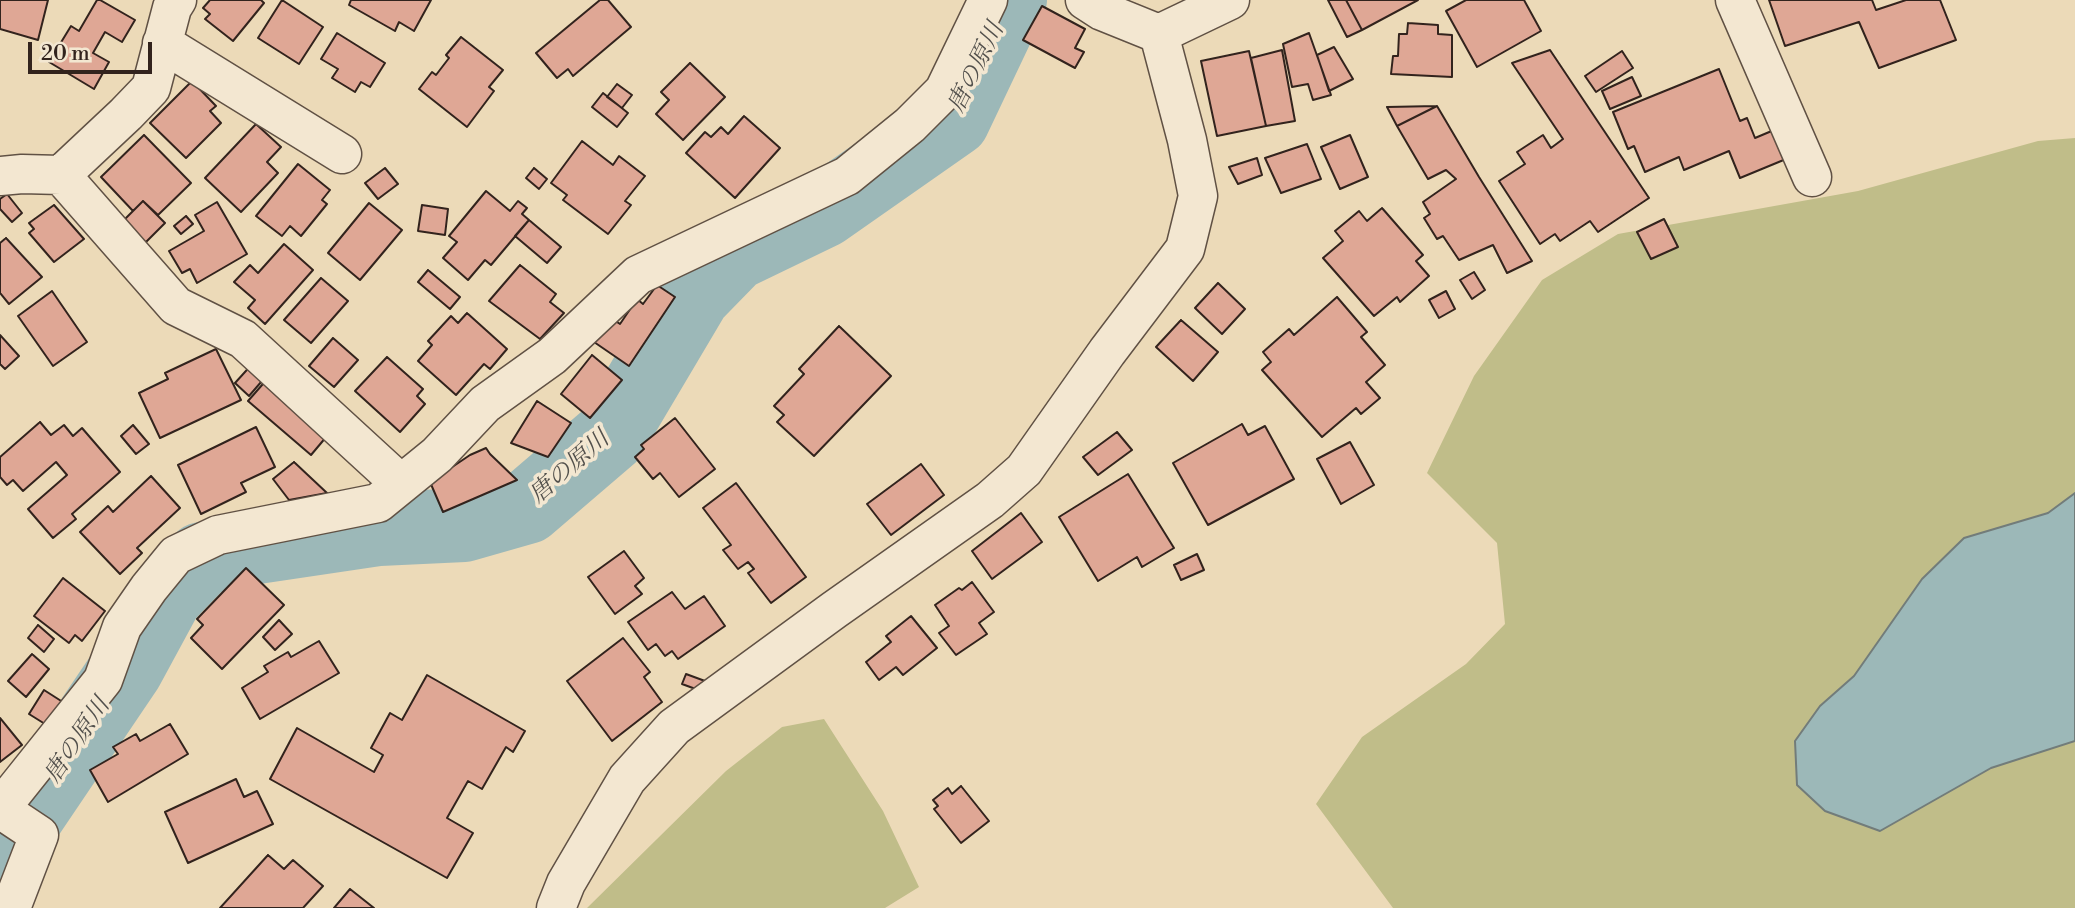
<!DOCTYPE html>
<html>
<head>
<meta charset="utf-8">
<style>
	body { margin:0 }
	#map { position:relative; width:2075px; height:908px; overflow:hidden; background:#ecdab8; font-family:"Libre Bodoni",serif }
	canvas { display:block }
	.scale { position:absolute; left:28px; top:42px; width:124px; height:32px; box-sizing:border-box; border:4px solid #32231d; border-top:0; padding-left:9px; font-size:21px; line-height:24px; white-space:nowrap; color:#32231d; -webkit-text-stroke:5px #f3e7d1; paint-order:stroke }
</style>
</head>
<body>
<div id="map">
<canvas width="2075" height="908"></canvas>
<div class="scale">20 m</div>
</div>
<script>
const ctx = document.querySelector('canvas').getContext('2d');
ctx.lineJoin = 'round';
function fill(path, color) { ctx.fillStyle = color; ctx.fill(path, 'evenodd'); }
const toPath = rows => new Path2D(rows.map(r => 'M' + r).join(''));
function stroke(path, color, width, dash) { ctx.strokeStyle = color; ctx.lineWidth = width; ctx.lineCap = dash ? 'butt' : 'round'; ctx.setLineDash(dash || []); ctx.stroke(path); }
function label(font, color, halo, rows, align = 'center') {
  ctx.font = font + ' "Libre Bodoni","Noto Serif JP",serif'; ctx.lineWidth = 7; ctx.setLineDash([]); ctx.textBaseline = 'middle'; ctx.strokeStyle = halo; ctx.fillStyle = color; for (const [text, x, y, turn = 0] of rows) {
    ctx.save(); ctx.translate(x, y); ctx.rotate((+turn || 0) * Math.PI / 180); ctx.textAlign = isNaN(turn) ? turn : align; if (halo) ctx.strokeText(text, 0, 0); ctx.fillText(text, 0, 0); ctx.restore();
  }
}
fill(toPath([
	[2075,138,2075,493,2048,513,1964,538,1854,676,1820,706,1795,741,1797,785,1825,811,1880,831,1991,768,2075,741,2075,908,1393,908,1316,804,1362,737,1466,664,1505,624,1497,543,1427,473,1474,376,1542,280,1618,234,1858,191,2038,141],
	[824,719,883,811,919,887,885,908,587,908,726,771,782,727]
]), '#c0bd89');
const water = toPath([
	[2075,493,2075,741,1991,768,1880,831,1825,811,1797,785,1795,741,1820,706,1854,676,1922,579,1964,538,2048,513,2075,493]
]);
fill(water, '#9cb8b8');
stroke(water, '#727c7a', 2);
stroke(toPath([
	[0,856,127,668,166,596,202,559,251,548,379,529,464,525,527,507,611,435,694,295,734,254,823,211,953,120,1010,0]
]), '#9cb8b8', 74);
const building = toPath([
	[0,0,48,0,38,40,0,29,0,0],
	[97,0,100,0,135,20,122,42,105,32,93,53,109,62,94,89,49,62,71,26,79,31,97,0],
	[210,0,261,0,264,3,233,41,205,19,210,14,203,8,210,0],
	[282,0,323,27,299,64,258,38,282,0],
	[351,0,431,0,414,31,399,22,395,31,349,5,351,0],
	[600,0,608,0,631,27,573,76,568,69,557,78,536,53,600,0],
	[1328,0,1346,0,1362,30,1347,37,1328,0],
	[1346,0,1418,0,1362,30,1346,0],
	[1466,0,1524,0,1541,31,1477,67,1446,11,1466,0],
	[1769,0,1872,0,1876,10,1906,0,1940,0,1956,40,1879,68,1859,22,1785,46,1769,0],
	[1042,6,1085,29,1075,48,1084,52,1075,68,1023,40,1042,6],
	[1408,23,1438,25,1438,34,1452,35,1452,77,1391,74,1393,56,1398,56,1399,34,1407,34,1408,23],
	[337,33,385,63,370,87,361,82,355,92,332,78,338,69,321,59,337,33],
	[1309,33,1331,95,1313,100,1308,84,1292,87,1283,44,1309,33],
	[461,37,503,70,489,87,494,91,467,127,419,89,432,72,436,75,449,58,446,55,461,37],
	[1334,47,1353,79,1329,91,1317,55,1334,47],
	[1282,50,1295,121,1266,126,1251,58,1282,50],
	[1550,50,1649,198,1598,232,1590,221,1560,241,1555,234,1540,244,1499,181,1525,164,1517,152,1543,135,1551,148,1563,139,1512,63,1550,50],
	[1249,51,1266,126,1217,136,1201,61,1249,51],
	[1622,51,1633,68,1596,92,1585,76,1622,51],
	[690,63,725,97,683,140,656,114,669,100,661,92,690,63],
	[1719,69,1740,121,1747,118,1755,138,1774,130,1786,159,1740,178,1729,151,1684,170,1679,157,1645,172,1634,146,1628,149,1613,112,1719,69],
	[1632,77,1641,96,1610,109,1602,91,1632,77],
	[192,81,216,106,210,111,221,123,186,158,150,123,192,81],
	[617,84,632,95,622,108,607,97,617,84],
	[603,93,628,113,617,127,592,107,603,93],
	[1437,106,1479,177,1532,261,1507,273,1493,245,1459,260,1443,236,1437,239,1424,218,1430,214,1423,202,1456,179,1446,170,1428,179,1397,126,1437,106],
	[1437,106,1397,126,1387,107,1437,106],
	[744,116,780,148,735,198,686,153,705,132,711,137,721,127,728,134,744,116],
	[256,124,281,147,267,162,278,173,241,212,205,178,256,124],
	[144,135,191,183,158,215,143,201,133,211,101,177,144,135],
	[1350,135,1368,177,1340,189,1321,147,1350,135],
	[582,141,613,165,619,156,645,176,625,201,631,205,608,234,563,200,567,195,551,183,582,141],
	[1307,144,1321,179,1281,193,1265,158,1307,144],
	[1257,158,1262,175,1238,184,1229,167,1257,158],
	[298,164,330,190,322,200,327,204,301,236,290,226,282,236,256,216,298,164],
	[385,168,398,184,378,199,365,183,385,168],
	[534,168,547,179,539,189,526,178,534,168],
	[486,191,510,211,518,201,527,208,522,214,529,220,491,265,485,260,468,280,443,258,457,242,449,236,486,191],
	[7,194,22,213,12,222,0,209,0,199,7,194],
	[143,201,165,223,142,246,120,224,143,201],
	[217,202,247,254,197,283,190,269,182,273,169,251,204,231,195,215,217,202],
	[369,203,402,230,360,280,328,253,369,203],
	[54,205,84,239,54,262,29,233,34,229,29,223,54,205],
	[422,205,448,209,445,235,418,231,422,205],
	[1382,208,1423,255,1416,261,1429,276,1400,302,1397,297,1374,316,1323,258,1343,241,1335,231,1359,211,1367,221,1382,208],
	[186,216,193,224,181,234,174,226,186,216],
	[1664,219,1678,247,1651,259,1637,232,1664,219],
	[529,220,561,247,547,263,515,236,529,220],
	[6,238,42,277,9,304,0,293,0,243,6,238],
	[284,244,313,270,265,324,248,308,255,300,234,282,250,265,258,273,284,244],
	[520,265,556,294,550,302,564,313,540,339,489,301,520,265],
	[428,270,460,297,450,309,418,282,428,270],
	[1474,272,1485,290,1472,299,1460,280,1474,272],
	[321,278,348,301,311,343,284,320,321,278],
	[1218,283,1245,309,1222,334,1195,308,1218,283],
	[657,285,675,297,629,366,594,342,611,318,620,324,637,299,643,304,657,285],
	[52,291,87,342,53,366,18,316,52,291],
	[1446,291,1455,309,1439,318,1429,300,1446,291],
	[1337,297,1367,332,1361,337,1385,365,1366,382,1380,398,1361,414,1356,408,1322,437,1262,370,1271,362,1263,352,1289,329,1294,335,1337,297],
	[467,313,507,349,490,369,484,364,456,395,418,361,432,345,428,341,451,316,458,323,467,313],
	[1181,320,1218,352,1193,381,1156,347,1181,320],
	[839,326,891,376,814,456,777,422,784,415,774,406,804,374,799,369,839,326],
	[0,335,19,356,5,369,0,364,0,335],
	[333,338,358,360,334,387,309,366,333,338],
	[216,349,241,400,160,438,139,393,168,379,165,373,216,349],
	[592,355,622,380,590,418,561,394,592,355],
	[387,357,423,389,417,396,425,404,400,432,355,391,387,357],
	[254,362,268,374,249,396,235,383,254,362],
	[269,377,332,430,311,455,248,401,269,377],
	[537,401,571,423,548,457,511,443,537,401],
	[675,418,715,469,679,497,660,473,653,479,635,457,644,449,641,445,675,418],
	[40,422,51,435,64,425,73,436,82,428,120,472,72,514,76,519,53,538,28,509,67,475,56,462,23,491,13,480,7,485,0,477,0,457,40,422],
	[1242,424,1248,435,1265,426,1294,479,1208,525,1173,463,1242,424],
	[133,425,149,444,136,454,121,436,133,425],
	[256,427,275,467,241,483,246,492,201,514,178,465,256,427],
	[1117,432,1132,450,1098,475,1083,457,1117,432],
	[1350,442,1374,485,1341,504,1317,459,1350,442],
	[486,448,490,454,517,480,443,512,430,482,470,455,486,448],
	[294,462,327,493,289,500,273,479,294,462],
	[921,464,944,495,891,535,867,504,921,464],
	[1128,474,1174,548,1142,567,1137,557,1098,581,1059,517,1128,474],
	[151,476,180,508,137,548,142,553,120,574,80,532,108,506,113,512,151,476],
	[736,483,806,577,771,603,748,573,754,569,748,562,738,569,723,550,731,545,703,508,736,483],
	[1021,513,1042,542,992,579,972,551,1021,513],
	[624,551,644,578,635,586,642,594,615,614,588,577,624,551],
	[1197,554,1204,570,1181,580,1174,565,1197,554],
	[246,568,284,605,222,669,191,638,203,625,197,619,246,568],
	[63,578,105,611,82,641,75,635,69,643,34,616,63,578],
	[972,582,994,612,979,623,987,634,956,655,939,633,949,626,935,605,959,588,962,590,972,582],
	[672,592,685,609,704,596,725,626,678,659,672,651,665,656,656,644,648,650,628,622,672,592],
	[911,616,937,648,903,675,896,667,879,680,866,662,891,642,886,636,911,616],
	[279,620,292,634,275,650,263,637,279,620],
	[38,625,54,639,44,652,28,638,38,625],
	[623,638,650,672,644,677,662,702,612,741,567,681,623,638],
	[319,641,339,673,260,719,242,688,268,672,264,666,288,652,291,657,319,641],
	[32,654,49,669,26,697,8,681,32,654],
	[686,674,705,681,701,691,682,684,686,674],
	[427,675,525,731,513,752,506,747,482,789,468,781,447,818,473,833,447,878,270,779,297,728,374,772,383,755,371,748,390,713,402,720,427,675],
	[44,690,69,706,53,729,29,714,44,690],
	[0,718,22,745,0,762,0,718],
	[170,724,188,754,108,802,90,770,118,754,113,747,136,734,140,741,170,724],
	[236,779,244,797,257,791,273,824,188,863,165,812,236,779],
	[961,786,989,821,961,843,934,809,938,806,933,800,948,788,952,794,961,786],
	[268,855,284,869,293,860,323,886,303,908,220,908,268,855],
	[350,889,374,908,334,908,350,889]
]);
fill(building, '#dfa795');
stroke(building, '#32231d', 2);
const street = toPath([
	[1085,0,1102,11,1159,34,1230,0],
	[1735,0,1812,177],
	[162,43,342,154],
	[61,175,176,306,243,339,401,484],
	[0,176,22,174,61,175,126,114,151,88,172,8,177,0],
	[0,809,103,680,122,627,149,588,176,555,218,535,378,503,437,455,485,404,552,356,638,275,847,176,910,125,944,91,988,0],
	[0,809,39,835,11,908],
	[556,908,566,883,627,779,674,727,834,610,990,500,1024,470,1107,352,1185,249,1198,196,1187,140,1159,34]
]);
stroke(street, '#605144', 41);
stroke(street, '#f3e7d1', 38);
label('italic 24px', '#52504c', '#f3e7d1', [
	["唐の原川",977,68,-64],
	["唐の原川",570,468,-41],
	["唐の原川",78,741,-56]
]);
</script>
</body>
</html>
